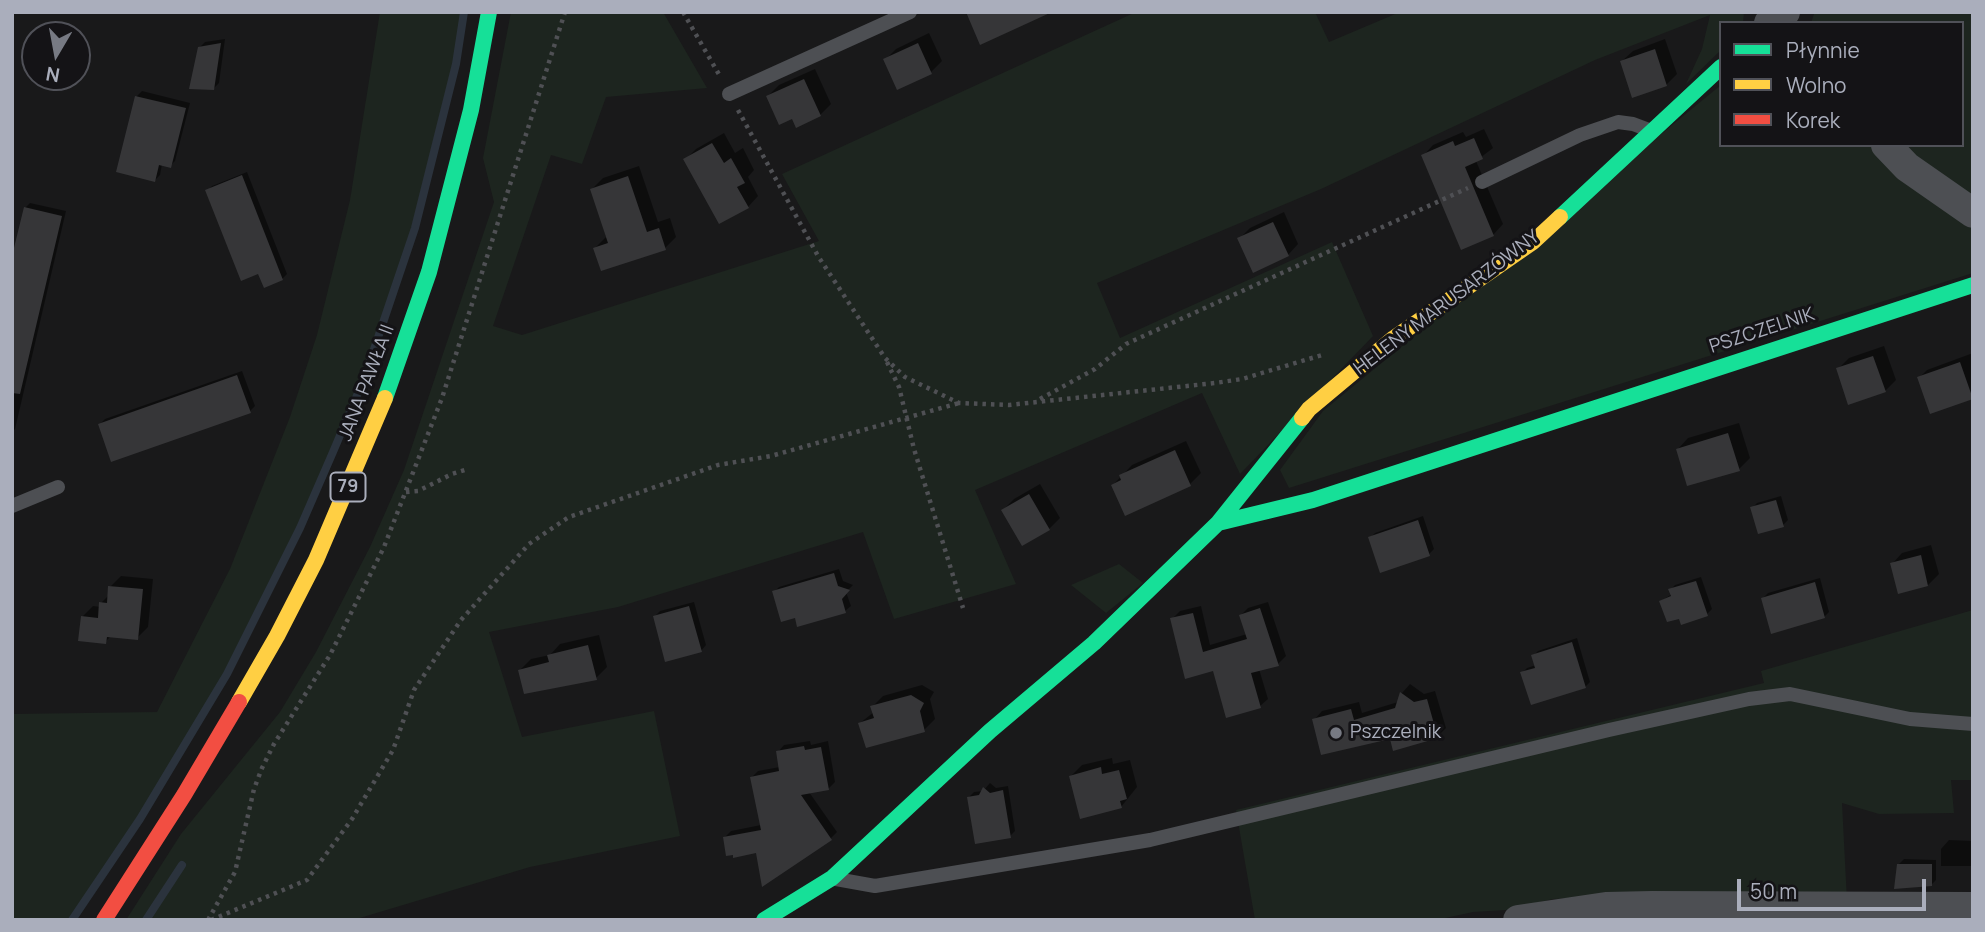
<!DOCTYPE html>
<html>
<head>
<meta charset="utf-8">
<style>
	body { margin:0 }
	#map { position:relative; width:1985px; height:932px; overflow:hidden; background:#19191a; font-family:Manrope,sans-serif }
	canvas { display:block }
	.frame { position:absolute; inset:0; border:14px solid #aaaebc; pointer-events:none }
	.legend { position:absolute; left:1719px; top:21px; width:245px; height:126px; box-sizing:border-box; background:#141316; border:2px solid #505158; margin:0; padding:9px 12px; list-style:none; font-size:21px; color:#aaaebc }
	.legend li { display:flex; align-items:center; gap:14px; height:35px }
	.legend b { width:35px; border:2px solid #505158 }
	.north { position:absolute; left:21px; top:21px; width:70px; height:70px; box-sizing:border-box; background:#141316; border:2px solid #505158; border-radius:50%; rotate:190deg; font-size:19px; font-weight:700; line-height:28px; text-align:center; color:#aaaebc }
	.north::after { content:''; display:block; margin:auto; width:24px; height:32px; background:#777a83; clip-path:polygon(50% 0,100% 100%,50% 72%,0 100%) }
	.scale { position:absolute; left:1737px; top:879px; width:189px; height:32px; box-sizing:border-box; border:4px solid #aaaebc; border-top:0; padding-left:9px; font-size:21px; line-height:24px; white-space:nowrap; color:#aaaebc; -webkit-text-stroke:5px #141316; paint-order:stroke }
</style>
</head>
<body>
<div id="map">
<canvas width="1985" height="932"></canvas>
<div class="frame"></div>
<ul class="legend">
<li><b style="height:9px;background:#16e098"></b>Płynnie</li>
<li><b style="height:9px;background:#ffcf43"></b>Wolno</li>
<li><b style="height:9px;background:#f24e42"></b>Korek</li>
</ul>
<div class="north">N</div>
<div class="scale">50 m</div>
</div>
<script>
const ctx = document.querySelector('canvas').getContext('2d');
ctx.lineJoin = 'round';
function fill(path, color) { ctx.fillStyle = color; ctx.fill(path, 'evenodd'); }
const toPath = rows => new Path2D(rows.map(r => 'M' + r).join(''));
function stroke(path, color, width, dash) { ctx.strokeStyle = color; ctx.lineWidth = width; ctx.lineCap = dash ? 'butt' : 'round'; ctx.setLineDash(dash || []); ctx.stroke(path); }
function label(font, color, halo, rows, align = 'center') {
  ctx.font = font + ' Manrope,sans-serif'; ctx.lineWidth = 6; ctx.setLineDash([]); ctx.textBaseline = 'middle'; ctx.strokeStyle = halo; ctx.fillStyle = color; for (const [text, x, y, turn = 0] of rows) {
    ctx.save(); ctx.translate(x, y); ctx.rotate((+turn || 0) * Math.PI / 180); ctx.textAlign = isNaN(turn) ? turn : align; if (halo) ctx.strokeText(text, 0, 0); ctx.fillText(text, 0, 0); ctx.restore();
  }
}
fill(toPath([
	[380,12,467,12,458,64,418,228,363,378,300,527,228,674,140,816,71,920,12,920,12,714,157,712,230,569,290,417,317,335,350,200],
	[511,12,663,12,707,88,606,97,582,164,551,155,493,326,522,335,819,241,782,174,1136,12,1315,12,1329,42,1400,12,1744,12,1743,23,1721,23,1721,50,1686,84,1702,49,1710,15,1595,60,1321,189,1097,283,1120,338,1332,242,1373,336,1240,474,1202,393,975,490,1016,584,894,619,863,532,618,607,489,632,522,737,654,711,680,836,530,867,353,920,126,920,181,834,280,712,316,652,370,547,404,470,494,202,483,158],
	[1818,12,1973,12,1973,200,1901,145,1962,145,1962,23,1811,23,1814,14],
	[1721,85,1721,145,1870,145,1901,176,1973,227,1973,273,1289,488,1280,470,1323,411],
	[1119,564,1143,583,1106,613,1071,585],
	[1973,610,1973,780,1951,780,1954,813,1879,814,1842,803,1847,901,1687,893,1553,899,1506,910,1473,912,1436,920,1255,920,1236,810,1764,683,1761,671]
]), '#1d251f');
fill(toPath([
	[929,33,942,61,931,72,885,60,896,49],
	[225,39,219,83,214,88,199,48,205,42],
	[1665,39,1677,74,1666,85,1622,61,1633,51],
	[815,69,831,104,820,115,793,117,768,96,779,85],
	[142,91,190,103,175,161,170,166,162,164,160,175,155,180,137,96],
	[1484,129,1493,148,1476,161,1503,224,1493,235,1423,156,1433,145,1463,132,1466,137],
	[724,133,735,153,743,148,754,170,748,177,758,196,748,207,685,160,696,149],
	[639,166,658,222,670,218,676,237,665,248,595,248,606,237,592,189,603,178],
	[247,172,287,274,282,279,259,272,207,191,212,186],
	[30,203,66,211,15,429,12,432,12,263,25,208],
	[1284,212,1298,244,1288,255,1239,239,1250,228],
	[1884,346,1896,380,1885,391,1838,369,1849,358],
	[1973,353,1973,397,1931,412,1919,378,1927,370],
	[242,371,255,406,250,411,100,424,105,419],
	[1739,423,1750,458,1739,469,1678,449,1688,438],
	[1186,441,1201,473,1190,484,1113,485,1132,465],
	[1040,484,1060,518,1049,529,1003,510,1014,499],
	[1781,496,1788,520,1783,525,1752,508,1757,503],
	[1423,516,1434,549,1429,554,1370,538,1375,533],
	[1931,545,1939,574,1928,585,1892,564,1902,553],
	[839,569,843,581,853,585,846,592,851,606,845,611,799,625,796,616,774,592,779,587],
	[121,576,153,579,148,627,137,638,111,636,105,642,82,617,93,606,101,607,101,603,109,595,110,587],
	[1701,577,1712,609,1707,614,1680,617,1661,601,1672,594,1670,590,1675,585],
	[1820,578,1829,612,1824,617,1763,598,1768,593],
	[694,602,706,645,701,651,655,616,660,611],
	[1268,602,1286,656,1278,664,1259,669,1268,699,1260,706,1214,669,1172,619,1180,611,1201,606,1210,645,1247,634,1241,615,1248,608],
	[599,635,607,667,596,678,520,670,531,659,550,655,560,644],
	[1577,638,1590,682,1585,687,1522,673,1527,668,1536,665,1533,656,1538,651],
	[1410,684,1424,694,1435,691,1446,728,1438,736,1395,749,1391,737,1314,720,1322,711,1359,702,1362,713,1398,702,1402,693],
	[922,685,934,692,930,699,935,719,924,730,860,723,874,712,872,707,883,696],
	[810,741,811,745,828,741,835,782,829,788,809,792,837,832,830,839,757,851,725,837,731,831,761,825,752,777,758,771,780,767,778,752,784,745],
	[1112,758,1113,764,1130,760,1137,787,1121,807,1071,776,1082,765],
	[990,783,996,788,1008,786,1015,831,1010,836,969,797,974,792,983,791],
	[1949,840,1973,841,1973,888,1972,866,1941,866,1941,849],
	[1904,859,1936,860,1936,880,1931,885,1899,864]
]), '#0007');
stroke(toPath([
	[72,920,140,819,227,674,300,528,333,452,364,379,415,228,456,64,464,12],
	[146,920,182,865]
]), '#2b333d', 8);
fill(toPath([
	[966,12,1052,12,980,45],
	[221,43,214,90,189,89,198,47],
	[918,43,932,74,897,90,883,59],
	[1655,49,1667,86,1632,98,1620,61],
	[804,79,821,116,796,128,792,119,779,125,766,96],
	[135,96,186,108,171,168,159,165,155,182,116,172],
	[1474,138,1483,159,1465,167,1494,236,1461,250,1421,155,1453,141,1455,146],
	[712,143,724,163,731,158,745,183,737,187,749,208,719,224,683,159],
	[242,175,283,280,264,288,258,274,241,281,205,190],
	[628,176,647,232,659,228,666,250,601,271,593,248,608,243,590,189],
	[24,207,62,216,20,394,12,393,12,256],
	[1273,222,1289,256,1253,273,1237,238],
	[1873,356,1886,392,1848,405,1836,368],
	[1960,362,1973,399,1930,414,1917,377],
	[237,375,251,413,111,462,98,424],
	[1728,433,1740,471,1687,486,1676,449],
	[1175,450,1191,486,1125,516,1111,485,1121,480,1119,475],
	[1029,494,1050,530,1022,546,1001,510],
	[1776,500,1784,527,1758,534,1750,507],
	[1418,520,1430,556,1380,573,1368,537],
	[1921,555,1928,586,1898,594,1890,563],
	[834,573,838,586,850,590,842,599,846,613,797,627,795,618,781,622,772,591],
	[1696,581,1708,616,1681,625,1679,619,1667,622,1659,601,1671,596,1668,589],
	[1815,582,1825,618,1771,634,1761,598],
	[108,586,143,589,138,640,107,637,106,644,78,641,81,616,98,618,99,602,107,603],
	[689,606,702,652,665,662,653,616],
	[1260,608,1279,666,1251,673,1261,708,1226,718,1213,671,1185,679,1170,618,1193,613,1203,652,1247,639,1239,615],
	[1572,642,1586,688,1531,705,1520,672,1535,668,1531,655],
	[588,645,597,680,524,694,518,670,549,662,547,655],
	[1400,692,1414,702,1427,699,1438,738,1393,751,1390,739,1321,755,1312,719,1351,709,1354,720,1395,708],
	[911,695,924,703,920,711,925,732,866,748,858,723,874,718,870,706],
	[804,746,805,750,821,747,829,790,801,795,832,840,762,887,756,853,733,858,733,855,726,856,723,837,761,830,750,777,779,771,776,751],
	[1101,767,1102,774,1119,770,1127,799,1120,801,1122,808,1080,819,1069,776],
	[983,787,990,793,1003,790,1011,838,975,844,967,797,979,795],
	[1897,864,1932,864,1932,886,1894,889]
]), '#363638');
stroke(toPath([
	[683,12,721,78],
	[738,110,818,256,885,358,905,377,959,403,1009,405,1215,383,1242,379,1322,355],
	[887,362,899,387,914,449,963,608],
	[1040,399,1095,369,1126,344,1468,188],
	[406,492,418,491,452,474,465,470],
	[208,920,235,872,254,789,262,768,274,744,330,655,384,547,442,398,565,12],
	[211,920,307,880,352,819,393,750,414,690,461,620,529,544,554,527,569,517,718,465,771,456,959,403]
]), '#4f5054', 4.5, [3.5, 5]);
stroke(toPath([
	[729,94,910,12],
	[1482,182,1580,135,1618,122,1633,124,1649,130],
	[12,506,58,487],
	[836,879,875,886,1150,840,1609,730,1749,699,1790,694,1910,719,1973,724]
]), '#4d4f53', 14);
stroke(toPath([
	[1769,23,1785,12],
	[1886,145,1907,167,1973,213],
	[1518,920,1606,907,1652,906,1973,907]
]), '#4d4f53', 30);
stroke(toPath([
	[1560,217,1721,67],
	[385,398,429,272,471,110,489,12],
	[1218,523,1313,500,1973,285],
	[764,920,832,878,990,731,1094,643,1218,523,1302,418]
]), '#16e098', 16);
stroke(toPath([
	[1302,418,1309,409,1394,338,1533,242,1560,217],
	[239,702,277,636,316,560,385,398]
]), '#ffcf43', 16);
stroke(toPath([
	[104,920,184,795,239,702]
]), '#f24e42', 16);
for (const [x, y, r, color] of [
	[1336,733,7,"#777a83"]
]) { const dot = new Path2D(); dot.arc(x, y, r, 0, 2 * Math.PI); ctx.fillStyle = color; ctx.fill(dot); stroke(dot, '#141316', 2.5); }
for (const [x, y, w] of [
	[348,487,35]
]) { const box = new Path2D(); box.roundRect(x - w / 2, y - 14.5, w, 29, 5); ctx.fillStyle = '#141316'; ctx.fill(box); stroke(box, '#aaaebc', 2); }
label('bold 18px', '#aaaebc', null, [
	["79",348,487]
]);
label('19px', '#aaaebc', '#141316', [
	["HELENY MARUSARZÓWNY",1447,303,-37],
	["PSZCZELNIK",1762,331,-18],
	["JANA PAWŁA II",367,383,-69]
]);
label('19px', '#aaaebc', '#141316', [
	["Pszczelnik",1350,733]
], 'left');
</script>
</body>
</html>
